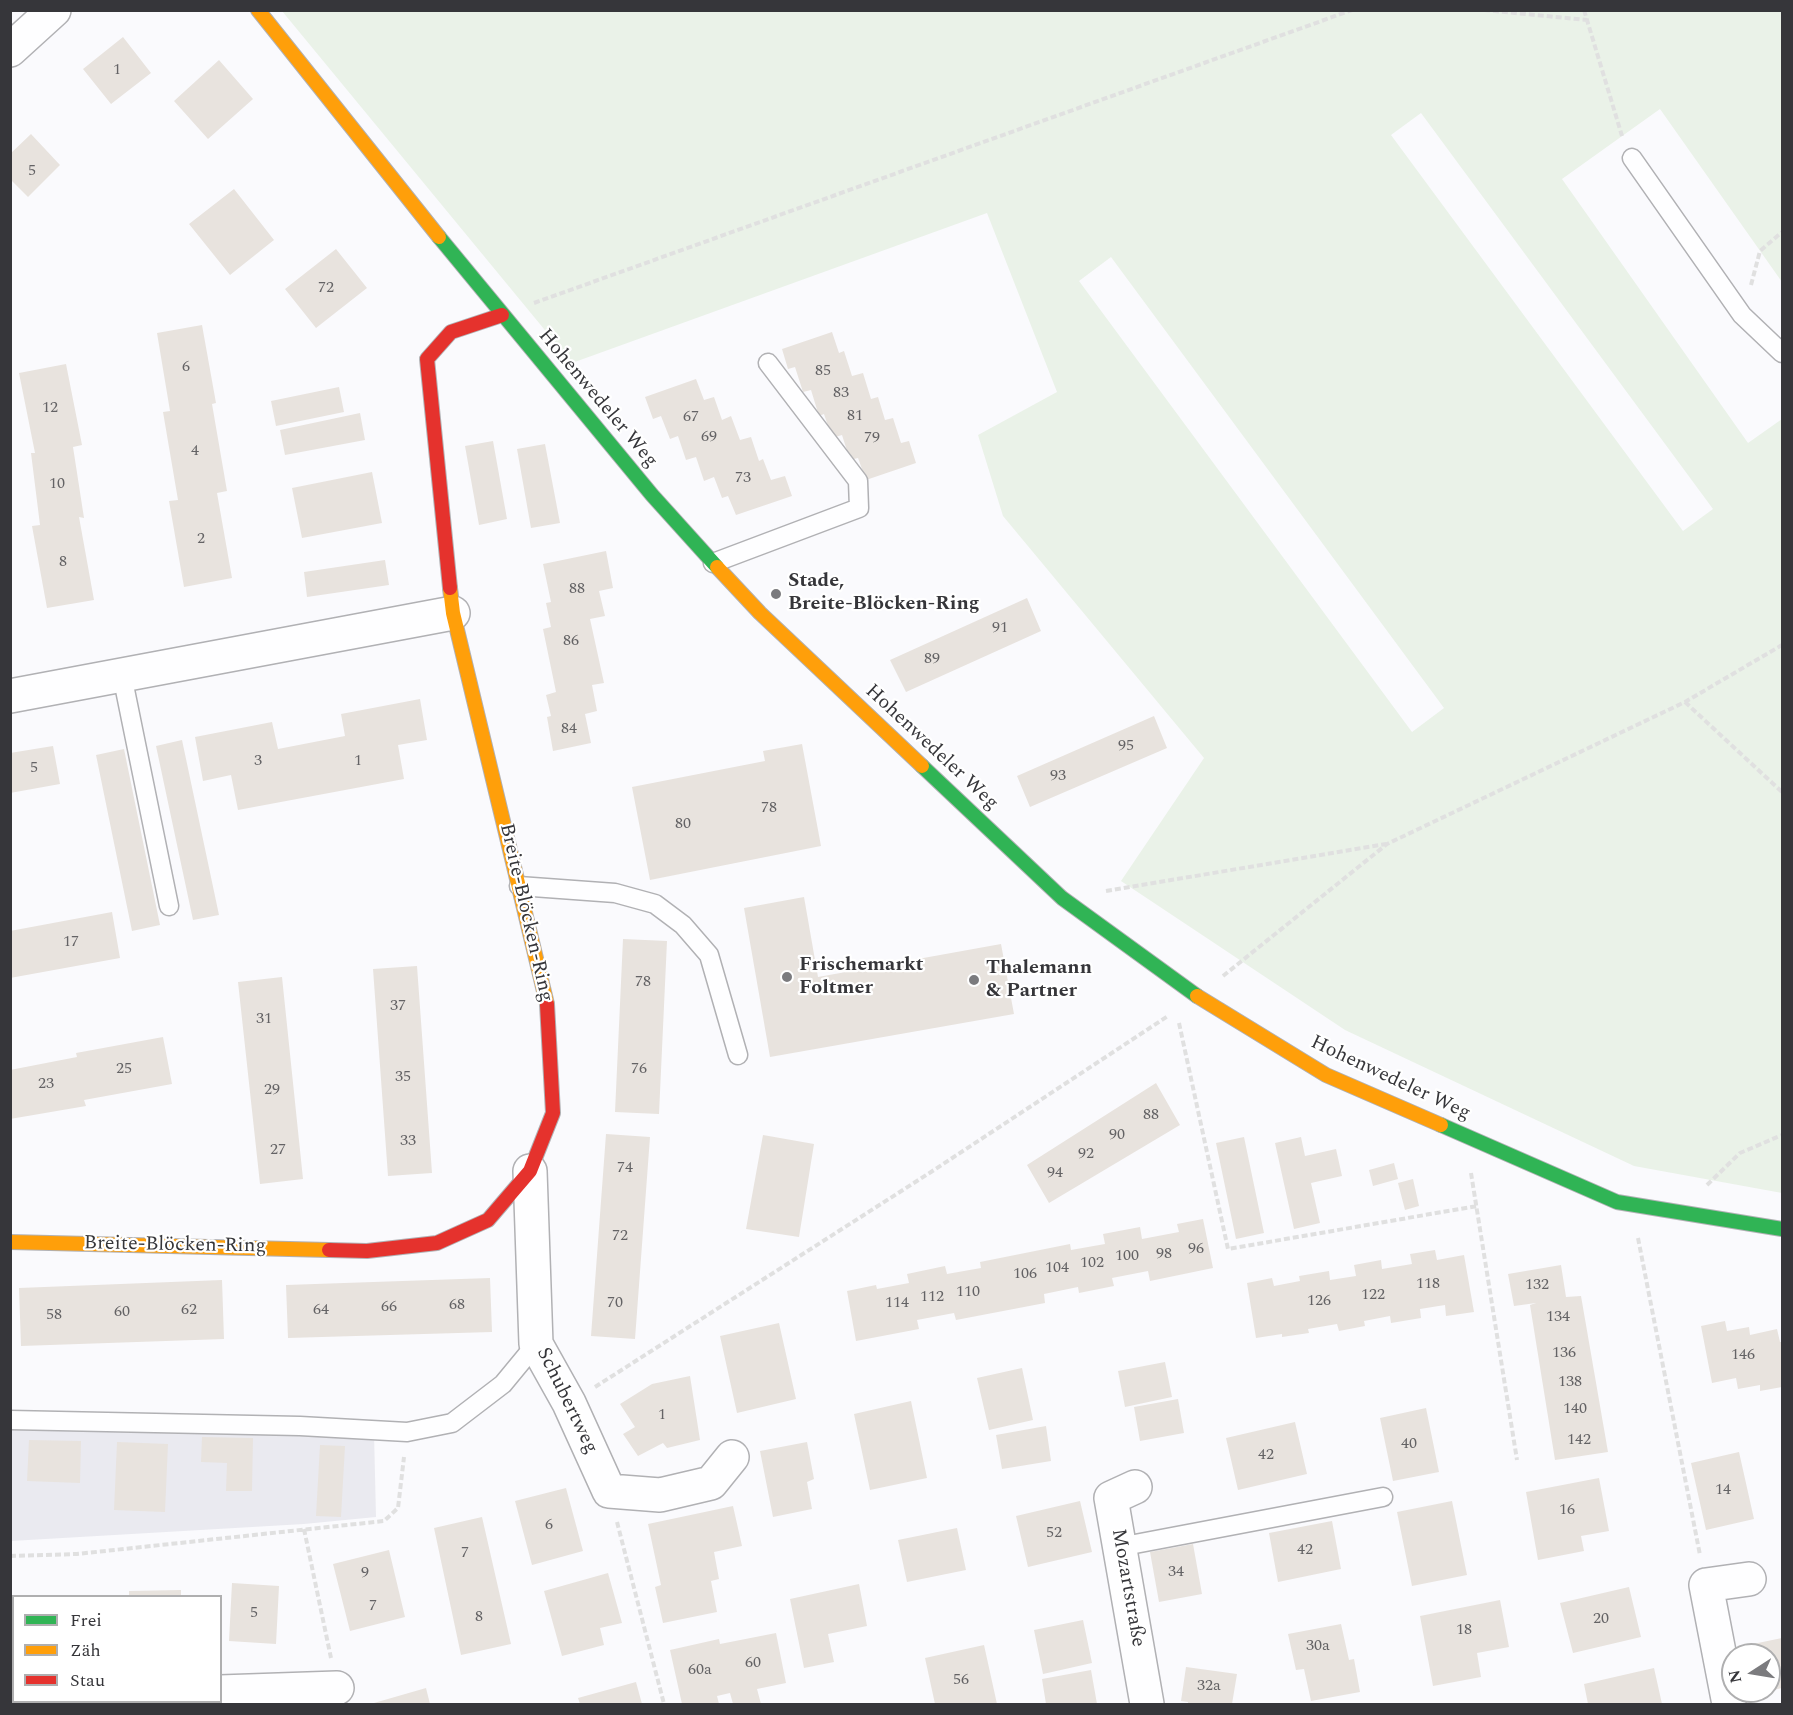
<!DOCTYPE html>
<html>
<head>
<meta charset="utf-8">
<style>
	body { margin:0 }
	#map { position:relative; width:1793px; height:1715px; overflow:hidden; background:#fafafd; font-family:Spectral,serif }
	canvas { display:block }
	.frame { position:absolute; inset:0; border:12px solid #36363a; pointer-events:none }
	.legend { position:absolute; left:12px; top:1595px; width:210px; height:108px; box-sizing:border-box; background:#fff; border:2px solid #afafb0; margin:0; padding:8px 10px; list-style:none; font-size:18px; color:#36363a }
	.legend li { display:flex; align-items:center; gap:12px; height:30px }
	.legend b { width:30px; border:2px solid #afafb0 }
	.north { position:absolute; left:1721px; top:1643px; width:60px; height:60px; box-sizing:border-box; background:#fff; border:2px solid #afafb0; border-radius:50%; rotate:258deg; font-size:16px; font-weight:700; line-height:24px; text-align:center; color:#36363a }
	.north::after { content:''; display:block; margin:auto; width:21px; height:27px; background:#7b7b7e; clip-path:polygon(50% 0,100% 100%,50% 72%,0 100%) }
</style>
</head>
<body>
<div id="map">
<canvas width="1793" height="1715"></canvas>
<div class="frame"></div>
<ul class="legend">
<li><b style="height:8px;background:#30b455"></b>Frei</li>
<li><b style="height:8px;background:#ff9f0a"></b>Zäh</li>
<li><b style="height:8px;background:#e5322d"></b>Stau</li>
</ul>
<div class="north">N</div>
</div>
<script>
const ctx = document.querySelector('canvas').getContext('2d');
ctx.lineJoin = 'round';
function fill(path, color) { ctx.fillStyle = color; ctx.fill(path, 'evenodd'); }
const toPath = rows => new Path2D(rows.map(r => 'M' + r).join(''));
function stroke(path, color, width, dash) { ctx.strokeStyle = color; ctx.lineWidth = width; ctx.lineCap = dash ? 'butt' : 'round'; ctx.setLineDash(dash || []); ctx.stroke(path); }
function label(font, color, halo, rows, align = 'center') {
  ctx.font = font + ' Spectral,serif'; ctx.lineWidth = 4.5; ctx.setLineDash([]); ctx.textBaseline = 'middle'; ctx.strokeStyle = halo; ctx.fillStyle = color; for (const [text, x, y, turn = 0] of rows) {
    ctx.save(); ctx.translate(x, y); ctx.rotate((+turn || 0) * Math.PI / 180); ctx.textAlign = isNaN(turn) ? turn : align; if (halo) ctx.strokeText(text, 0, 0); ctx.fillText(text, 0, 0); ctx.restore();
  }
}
fill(toPath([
	[11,1425,374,1433,376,1517,304,1524,11,1541]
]), '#eaeaf0');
fill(toPath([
	[282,11,1782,11,1782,282,1660,109,1562,179,1748,443,1782,419,1782,1193,1634,1166,1345,1030,1121,881,1204,758,1003,516,978,435,1057,392,987,213,572,363],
	[1421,113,1713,509,1683,531,1391,135],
	[1111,257,1444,708,1412,732,1079,281]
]), '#eaf2e8');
fill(toPath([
	[123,37,151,73,111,104,83,69],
	[219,60,253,99,208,139,174,101],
	[31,134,60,165,28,197,10,179,10,154],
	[234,189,274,240,230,275,189,224],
	[336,249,367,288,316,328,285,289],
	[202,325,216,403,212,404,227,491,217,493,232,578,184,587,169,501,178,500,163,412,170,411,157,333],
	[832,332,839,353,844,351,852,376,863,373,871,399,878,397,885,420,893,418,901,443,909,441,916,463,866,480,858,458,850,460,842,435,832,438,824,414,819,416,811,390,803,392,795,367,788,369,782,349],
	[66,364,82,445,73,447,84,518,79,517,94,600,47,608,32,526,40,525,31,453,35,453,19,373],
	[696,379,704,400,714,397,722,420,731,416,740,440,751,437,759,461,763,459,771,480,785,476,792,496,736,515,728,496,722,498,714,477,704,481,696,457,686,460,678,436,670,439,661,416,653,419,645,397],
	[339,387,344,412,276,426,271,401],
	[360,413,365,440,285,455,280,430],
	[493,441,507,519,479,525,465,446],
	[545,444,560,523,531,528,517,449],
	[372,472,382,523,302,538,292,488],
	[606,551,613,588,599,591,605,616,590,619,604,683,592,685,597,711,585,714,591,743,553,751,547,717,551,716,546,695,556,692,543,629,551,627,546,603,551,602,543,564],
	[385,560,389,585,307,597,304,572],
	[1027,598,1041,631,906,692,890,660],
	[420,699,427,740,398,745,404,779,238,810,231,775,203,781,195,737,272,722,278,749,345,736,341,714],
	[1154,716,1167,748,1030,807,1017,776],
	[182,740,219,915,193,920,156,746],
	[802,744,821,846,650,880,632,787,765,761,763,751],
	[53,746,60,784,10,793,10,753],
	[124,749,160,925,132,931,96,755],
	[804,897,818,977,1001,944,1014,1014,770,1057,744,908],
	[112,912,120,958,10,978,10,931],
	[623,939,667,941,659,1114,615,1112],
	[417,966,432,1173,388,1176,373,969],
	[282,977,303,1179,260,1184,238,982],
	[163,1037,172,1084,84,1100,86,1106,10,1119,10,1070,77,1057,76,1053],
	[1156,1083,1180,1125,1049,1203,1027,1165],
	[606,1134,650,1137,635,1339,591,1336],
	[763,1135,814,1144,799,1237,746,1229],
	[1244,1137,1264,1233,1236,1239,1216,1143],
	[1301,1137,1305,1156,1336,1149,1342,1176,1311,1183,1320,1223,1294,1229,1275,1143],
	[1394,1163,1398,1179,1373,1186,1369,1170],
	[1413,1179,1419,1206,1405,1210,1398,1183],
	[1203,1219,1213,1268,1150,1281,1148,1271,1112,1278,1114,1286,1079,1293,1078,1287,1044,1294,1045,1303,956,1320,954,1313,917,1320,919,1329,856,1341,847,1291,876,1285,877,1289,909,1283,907,1274,945,1266,947,1274,981,1268,980,1262,1070,1244,1071,1250,1105,1244,1103,1234,1140,1227,1142,1239,1179,1232,1177,1224],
	[1435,1250,1437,1260,1464,1255,1474,1312,1446,1316,1445,1305,1420,1309,1421,1318,1391,1323,1390,1316,1364,1321,1365,1326,1339,1331,1337,1324,1308,1329,1309,1333,1282,1337,1282,1334,1256,1338,1247,1283,1272,1278,1274,1286,1300,1281,1299,1276,1329,1271,1330,1280,1356,1276,1354,1265,1381,1260,1382,1269,1412,1264,1410,1254],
	[1561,1265,1566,1297,1581,1296,1608,1452,1555,1460,1530,1305,1536,1303,1514,1306,1508,1274],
	[490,1278,492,1332,288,1338,286,1285],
	[222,1280,224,1339,21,1346,19,1288],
	[1725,1321,1727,1331,1749,1327,1750,1335,1777,1329,1780,1342,1782,1342,1782,1387,1760,1391,1760,1385,1738,1389,1736,1378,1712,1383,1701,1326],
	[779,1323,796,1399,737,1413,720,1336],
	[1165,1362,1172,1397,1125,1407,1118,1371],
	[1022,1368,1033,1420,989,1430,977,1378],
	[690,1376,700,1440,667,1448,663,1443,638,1456,623,1434,635,1427,620,1404,652,1384],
	[1178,1399,1184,1433,1140,1441,1134,1407],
	[911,1401,927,1478,870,1490,854,1414],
	[1426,1408,1439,1472,1393,1481,1380,1418],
	[1295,1422,1307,1474,1238,1490,1226,1438],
	[1046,1426,1051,1461,1002,1469,996,1435],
	[202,1437,253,1438,252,1491,226,1491,227,1463,201,1462],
	[29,1440,81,1441,80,1483,27,1481],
	[117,1442,168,1444,165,1512,114,1510],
	[807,1442,814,1479,807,1482,812,1509,773,1517,760,1451],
	[320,1445,345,1446,341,1517,316,1516],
	[1739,1452,1754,1519,1706,1530,1691,1463],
	[1599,1478,1609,1531,1581,1536,1584,1551,1538,1560,1526,1492],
	[566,1488,583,1551,532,1565,515,1501],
	[1080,1501,1092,1552,1028,1567,1016,1516],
	[1452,1501,1467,1575,1412,1586,1397,1512],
	[733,1506,742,1546,714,1552,719,1579,711,1581,717,1612,663,1623,655,1587,661,1585,648,1524],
	[482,1517,511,1644,461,1655,434,1528],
	[1332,1521,1341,1569,1278,1582,1269,1533],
	[957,1528,966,1570,907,1582,898,1540],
	[1193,1544,1202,1594,1159,1602,1150,1552],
	[389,1550,405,1617,350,1631,333,1564],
	[608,1573,622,1623,600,1628,604,1645,562,1656,544,1591],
	[232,1583,279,1586,276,1644,229,1641],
	[859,1584,867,1626,828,1634,834,1662,804,1668,790,1599],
	[1629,1587,1641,1637,1573,1653,1560,1603],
	[181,1590,181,1596,129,1596,129,1591],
	[10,1597,14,1597,14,1651,12,1651],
	[1500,1600,1509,1647,1477,1653,1481,1677,1433,1686,1420,1616],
	[1083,1620,1092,1663,1043,1674,1034,1630],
	[1341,1624,1349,1660,1354,1659,1360,1692,1311,1701,1304,1669,1296,1670,1288,1634],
	[776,1633,786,1683,757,1689,761,1704,733,1704,730,1693,717,1696,719,1704,682,1704,670,1650,719,1639,720,1644],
	[1782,1638,1782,1688,1769,1691,1769,1655,1756,1655,1753,1644],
	[984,1645,997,1704,935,1704,925,1658],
	[1186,1667,1237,1674,1232,1704,1188,1704,1188,1702,1181,1701],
	[1654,1668,1662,1704,1588,1704,1584,1684],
	[1091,1670,1097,1704,1046,1704,1042,1679],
	[636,1682,642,1704,580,1704,578,1698],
	[426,1688,430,1704,374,1704,374,1703]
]), '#e8e3de');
const lane = toPath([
	[1632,158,1742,315,1782,353],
	[713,563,859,508,858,481,768,363],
	[122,675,169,906],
	[519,886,615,893,655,904,683,925,709,955,738,1055],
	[10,1420,300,1426,407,1432,452,1423,503,1384,536,1344],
	[1119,1547,1383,1497]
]);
const street = toPath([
	[10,50,54,10],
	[10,696,453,613],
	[530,1171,536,1344,569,1403,609,1491,660,1495,711,1483,732,1457],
	[1135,1487,1111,1498,1147,1704],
	[220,1692,337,1688],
	[116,1704,117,1702],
	[1729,1704,1706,1585,1749,1579]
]);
const fast = toPath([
	[439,237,652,495,717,567],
	[922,766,1062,898,1197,996],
	[1441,1125,1617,1202,1782,1229]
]);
const slow = toPath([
	[258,10,439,237],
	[717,567,760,613,922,766],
	[450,588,453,613,547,1004],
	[1197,996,1326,1075,1441,1125],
	[10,1242,329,1250]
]);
const jam = toPath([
	[450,588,427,359,451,332,502,315],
	[329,1250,367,1251,437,1243,488,1220,530,1171,553,1113,547,1004]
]);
stroke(lane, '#b1b1b4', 21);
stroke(street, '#b1b1b4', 36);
stroke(fast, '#b1b1b4', 16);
stroke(slow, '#b1b1b4', 16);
stroke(jam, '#b1b1b4', 16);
stroke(toPath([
	[1484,10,1587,20],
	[1584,10,1622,136],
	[1751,285,1760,251,1782,232],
	[534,303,1352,10],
	[1685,702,1782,792],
	[1106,891,1386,844],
	[1223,976,1387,844,1685,702,1782,645],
	[1179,1023,1228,1249,1477,1206],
	[1471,1173,1517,1460],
	[1707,1185,1740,1153,1782,1135],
	[1638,1238,1700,1555],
	[595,1387,931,1172,1168,1016],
	[617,1522,664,1704],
	[304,1529,331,1658],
	[10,1556,77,1554,384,1521,398,1508,404,1457]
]), '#e0e0e0', 4, [6, 3]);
stroke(lane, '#fefeff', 18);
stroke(street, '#fefeff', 33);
stroke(fast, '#30b455', 14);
stroke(slow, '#ff9f0a', 14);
stroke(jam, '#e5322d', 14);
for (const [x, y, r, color] of [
	[776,594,6,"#7b7b7e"],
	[787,977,6,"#7b7b7e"],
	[974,980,6,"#7b7b7e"]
]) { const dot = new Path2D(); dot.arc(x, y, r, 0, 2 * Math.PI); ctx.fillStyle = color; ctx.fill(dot); stroke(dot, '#fff', 2); }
label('16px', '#646365', null, [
	["1",117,71],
	["5",32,172],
	["72",326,289],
	["6",186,368],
	["85",823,372],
	["83",841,394],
	["12",50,409],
	["81",855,417],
	["67",691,418],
	["69",709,438],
	["79",872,439],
	["4",195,452],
	["73",743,479],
	["10",57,485],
	["2",201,540],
	["8",63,563],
	["88",577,590],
	["91",1000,629],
	["86",571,642],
	["89",932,660],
	["84",569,730],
	["95",1126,747],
	["3",258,762],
	["1",358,762],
	["5",34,769],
	["93",1058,777],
	["78",769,809],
	["80",683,825],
	["17",71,943],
	["78",643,983],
	["37",398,1007],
	["31",264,1020],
	["25",124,1070],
	["76",639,1070],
	["35",403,1078],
	["23",46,1085],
	["29",272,1091],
	["88",1151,1116],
	["90",1117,1136],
	["33",408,1142],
	["27",278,1151],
	["92",1086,1155],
	["74",625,1169],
	["94",1055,1174],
	["72",620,1237],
	["96",1196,1250],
	["98",1164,1255],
	["100",1127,1257],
	["102",1092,1264],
	["104",1057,1269],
	["106",1025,1275],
	["118",1428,1285],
	["132",1537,1286],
	["110",968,1293],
	["122",1373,1296],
	["112",932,1298],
	["126",1319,1302],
	["70",615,1304],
	["114",897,1304],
	["68",457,1306],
	["66",389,1308],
	["62",189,1311],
	["64",321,1311],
	["60",122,1313],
	["58",54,1316],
	["134",1558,1318],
	["136",1564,1354],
	["146",1743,1356],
	["138",1570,1383],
	["140",1575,1410],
	["1",662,1416],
	["142",1579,1441],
	["40",1409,1445],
	["42",1266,1456],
	["14",1723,1491],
	["16",1567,1511],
	["6",549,1526],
	["52",1054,1534],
	["42",1305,1551],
	["7",465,1554],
	["34",1176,1573],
	["9",365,1574],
	["7",373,1607],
	["5",254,1614],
	["8",479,1618],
	["20",1601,1620],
	["18",1464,1631],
	["30a",1318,1647],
	["60",753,1664],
	["60a",700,1671],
	["56",961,1681],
	["32a",1209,1687]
]);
label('20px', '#36363a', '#fff', [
	["Hohenwedeler Weg",597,399,50],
	["Hohenwedeler Weg",931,748,43],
	["Breite-Blöcken-Ring",525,913,77],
	["Hohenwedeler Weg",1390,1079,25],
	["Breite-Blöcken-Ring",175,1246,1],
	["Schubertweg",566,1401,64],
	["Mozartstraße",1127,1588,80]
]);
label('bold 20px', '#36363a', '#fff', [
	["Stade,",788,582],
	["Breite-Blöcken-Ring",788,605],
	["Frischemarkt",799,966],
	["Foltmer",799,989],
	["Thalemann",986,969],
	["& Partner",986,992]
], 'left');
</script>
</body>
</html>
